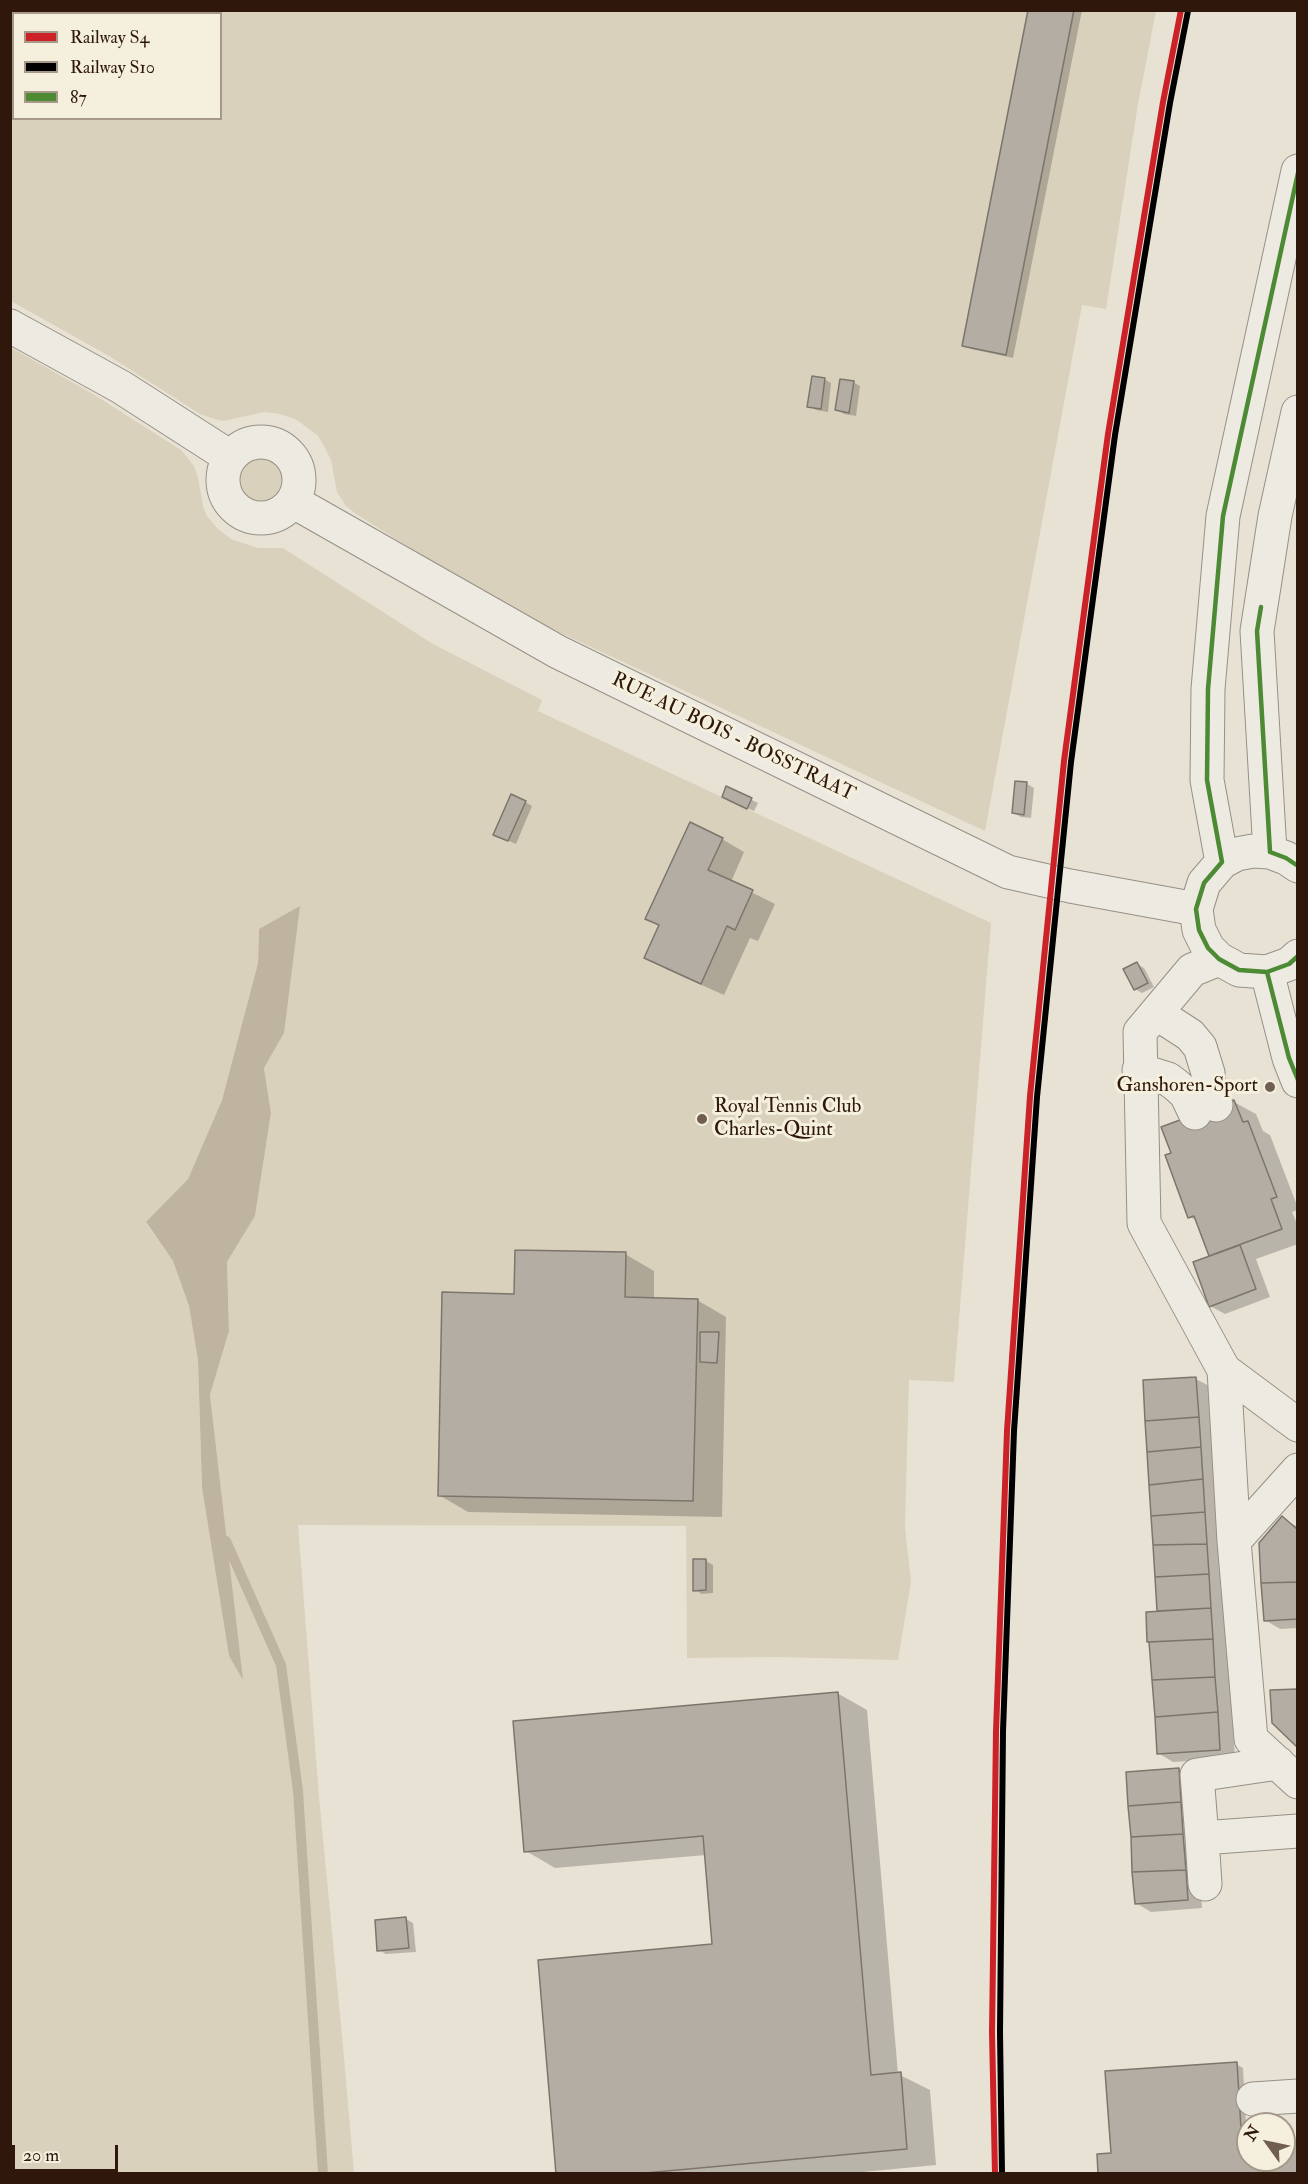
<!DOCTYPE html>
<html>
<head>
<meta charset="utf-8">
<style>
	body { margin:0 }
	#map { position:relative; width:1308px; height:2184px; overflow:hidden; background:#e8e2d4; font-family:"IM FELL Double Pica",serif }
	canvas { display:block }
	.frame { position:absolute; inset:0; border:12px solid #2f180b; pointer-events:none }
	.legend { position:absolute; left:12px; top:12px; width:210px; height:108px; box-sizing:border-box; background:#f5efde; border:2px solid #a6998a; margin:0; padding:8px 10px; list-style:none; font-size:18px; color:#2f180b }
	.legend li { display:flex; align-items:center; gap:12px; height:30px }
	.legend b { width:30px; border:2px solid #a6998a }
	.north { position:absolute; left:1236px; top:2112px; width:60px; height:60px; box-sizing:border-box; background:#f5efde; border:2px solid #a6998a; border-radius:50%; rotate:303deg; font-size:16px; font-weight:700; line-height:24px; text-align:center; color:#2f180b }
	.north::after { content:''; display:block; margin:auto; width:21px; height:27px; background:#705f51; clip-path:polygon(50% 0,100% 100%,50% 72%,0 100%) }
	.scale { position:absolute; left:12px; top:2145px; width:106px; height:27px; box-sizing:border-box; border:3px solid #2f180b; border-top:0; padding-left:8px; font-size:18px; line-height:21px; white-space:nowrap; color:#2f180b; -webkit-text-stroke:4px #f5efde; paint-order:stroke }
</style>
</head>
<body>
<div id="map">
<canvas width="1308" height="2184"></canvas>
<div class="frame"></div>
<ul class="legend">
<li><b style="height:8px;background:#cb2127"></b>Railway S4</li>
<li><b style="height:8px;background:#000"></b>Railway S10</li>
<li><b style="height:8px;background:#4c8b33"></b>87</li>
</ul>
<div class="north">N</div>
<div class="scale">20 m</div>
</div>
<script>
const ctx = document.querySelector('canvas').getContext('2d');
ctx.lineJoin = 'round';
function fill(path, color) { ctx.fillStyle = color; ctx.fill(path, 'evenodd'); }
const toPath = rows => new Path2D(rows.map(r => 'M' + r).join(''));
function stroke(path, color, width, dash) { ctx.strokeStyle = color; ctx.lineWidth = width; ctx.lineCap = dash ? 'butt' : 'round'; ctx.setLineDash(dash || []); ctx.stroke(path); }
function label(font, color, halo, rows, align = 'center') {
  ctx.font = font + ' "IM FELL Double Pica",serif'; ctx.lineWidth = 6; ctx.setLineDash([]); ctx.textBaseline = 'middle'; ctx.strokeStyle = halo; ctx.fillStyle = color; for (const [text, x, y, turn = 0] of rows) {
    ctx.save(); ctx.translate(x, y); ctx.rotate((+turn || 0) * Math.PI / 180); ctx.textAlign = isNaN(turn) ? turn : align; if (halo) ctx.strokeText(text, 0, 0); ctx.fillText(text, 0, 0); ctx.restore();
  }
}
fill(toPath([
	[10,11,1156,11,1138,104,1106,309,1082,305,985,831,518,613,447,571,356,514,346,506,337,492,331,460,324,446,318,436,297,420,280,414,264,412,224,421,214,419,200,414,109,356,11,301],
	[14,14,220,14,220,118,14,118],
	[10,347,93,394,181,450,194,466,198,477,203,506,207,516,218,529,231,539,258,548,283,548,433,644,542,700,538,711,991,923,954,1382,909,1380,905,1527,911,1582,898,1660,776,1657,687,1658,686,1526,298,1525,319,1797,343,2046,354,2173,11,2173],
	[259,929,284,1033,264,1068,271,1113,255,1216,227,1262,229,1331,210,1395,242,1678,229,1656,202,1488,198,1359,189,1306,173,1261,146,1223,188,1179,222,1100,258,963],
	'240 480a23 23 0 1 1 46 0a23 23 0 1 1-46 0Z'
]), '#dad1bd');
fill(toPath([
	[38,11,195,11,185,14,40,14],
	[300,906,284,1033,264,1068,271,1113,255,1216,227,1262,229,1331,210,1395,243,1680,229,1656,202,1488,198,1360,189,1306,173,1261,146,1222,188,1179,222,1100,258,963,259,929]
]), '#bfb4a0');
fill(toPath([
	[1030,10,1082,10,1013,358,971,349,964,345],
	[824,379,831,383,828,412,816,410,809,406],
	[853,382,860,386,856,416,844,414,837,410],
	[1027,784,1034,788,1031,818,1021,817,1014,813],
	[727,788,758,803,754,811,731,801],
	[525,802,532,806,516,844,502,838],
	[722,839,744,852,731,882,775,904,758,941,750,938,724,995,668,970,646,957,660,926,647,919],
	[1137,964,1144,968,1154,987,1142,993,1135,989],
	[1234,1102,1256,1114,1263,1131,1270,1135,1298,1208,1298,1210,1292,1212,1298,1226,1298,1244,1256,1259,1270,1297,1225,1314,1210,1306,1213,1256,1210,1255,1197,1221,1190,1217],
	[625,1254,654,1271,654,1299,697,1300,726,1317,722,1517,468,1512,439,1495],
	[1196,1379,1211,1387,1235,1758,1173,1762,1158,1753,1147,1613,1159,1613,1144,1382],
	[1282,1518,1298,1527,1298,1628,1280,1629,1265,1620],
	[706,1561,713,1565,713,1593,702,1594,695,1590],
	[837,1693,867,1710,898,2074,930,2090,936,2165,842,2174,558,2174,713,1946,706,1855,555,1868,526,1851],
	[1179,1770,1194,1778,1202,1908,1151,1912,1136,1903],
	[406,1919,413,1923,416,1952,386,1954,379,1950],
	[1236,2064,1243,2068,1248,2160,1284,2160,1284,2143,1298,2174,1112,2155]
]), '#0003');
stroke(toPath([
	[10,30,14,31],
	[226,1541,281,1665,298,1791,323,2174]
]), '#bfb4a0', 10);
const building = toPath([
	[1028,10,1074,10,1006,355,962,346,1028,10],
	[812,376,825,378,821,409,807,407,812,376],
	[840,379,854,381,849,413,835,410,840,379],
	[1015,781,1027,782,1024,815,1012,813,1015,781],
	[726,786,752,798,747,809,722,797,726,786],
	[511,794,526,801,508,841,493,835,511,794],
	[690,822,723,838,708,870,753,890,735,930,727,926,701,984,644,958,659,925,645,919,690,822],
	[1137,962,1148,983,1134,990,1123,969,1137,962],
	[1234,1100,1243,1122,1248,1121,1277,1197,1271,1199,1282,1229,1209,1256,1194,1216,1188,1218,1165,1155,1171,1153,1161,1127,1234,1100],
	[1240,1245,1256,1289,1209,1307,1193,1262,1240,1245],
	[515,1250,626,1252,625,1297,698,1299,693,1501,438,1496,442,1292,514,1294,515,1250],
	[700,1332,719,1332,717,1363,700,1362,700,1332],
	[1196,1377,1199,1417,1145,1421,1143,1380,1196,1377],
	[1199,1417,1201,1447,1147,1452,1145,1421,1199,1417],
	[1201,1447,1203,1479,1149,1485,1147,1452,1201,1447],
	[1203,1479,1205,1512,1151,1516,1149,1485,1203,1479],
	[1205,1512,1207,1544,1153,1545,1151,1516,1205,1512],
	[1282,1516,1298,1530,1298,1582,1261,1583,1259,1543,1282,1516],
	[1207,1544,1209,1574,1155,1577,1153,1545,1207,1544],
	[693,1559,706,1559,706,1590,693,1591,693,1559],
	[1209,1574,1211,1608,1157,1611,1155,1577,1209,1574],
	[1298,1582,1298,1619,1264,1621,1261,1583,1298,1582],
	[1211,1608,1213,1639,1147,1642,1146,1612,1211,1608],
	[1213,1639,1215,1677,1152,1680,1149,1642,1213,1639],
	[1215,1677,1218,1712,1155,1717,1152,1680,1215,1677],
	[1298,1689,1298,1748,1272,1723,1270,1690,1298,1689],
	[838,1692,871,2075,901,2072,907,2149,634,2174,556,2174,538,1960,712,1944,703,1836,524,1852,513,1721,838,1692],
	[1218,1712,1220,1750,1157,1754,1155,1717,1218,1712],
	[1179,1768,1181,1802,1128,1806,1126,1772,1179,1768],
	[1181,1802,1183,1834,1131,1837,1128,1806,1181,1802],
	[1183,1834,1186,1870,1132,1872,1131,1837,1183,1834],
	[1186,1870,1188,1900,1135,1904,1132,1872,1186,1870],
	[406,1917,409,1948,377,1951,375,1920,406,1917],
	[1237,2062,1242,2145,1248,2144,1248,2160,1284,2160,1284,2142,1298,2141,1298,2174,1098,2174,1097,2154,1111,2153,1105,2071,1237,2062]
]);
fill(building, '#b3ada3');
stroke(building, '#7c756c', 1.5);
const minor = toPath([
	[10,326,121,387,230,457],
	'223 480a38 38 0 1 1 76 0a38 38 0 1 1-76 0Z',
	[294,502,558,652,1008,872,1070,886,1196,909],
	[1270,852,1257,631,1275,516,1298,412],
	[1222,862,1207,780,1208,689,1223,516,1298,171],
	[1298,866,1286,858,1270,852,1253,851,1237,854,1222,862,1204,883,1196,909,1199,930,1208,948,1219,959,1239,970,1267,972,1289,964,1298,956],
	[1219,959,1192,970,1140,1032,1144,1223,1224,1370,1234,1541,1251,1739,1298,1782],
	[1267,972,1289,1058,1298,1081],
	[1156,1013,1190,1035,1200,1047,1208,1073,1210,1094,1216,1105],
	[1139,1070,1168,1079,1176,1085,1186,1094,1195,1113],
	[1224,1370,1298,1425],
	[1234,1541,1298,1470],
	[1278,1763,1197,1775,1202,1838,1298,1831],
	[1202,1838,1205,1884],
	[1253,2099,1298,2096]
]);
stroke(minor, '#969086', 35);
stroke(minor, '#edeae2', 33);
stroke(toPath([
	[1298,173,1223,516,1208,689,1207,780,1222,862,1204,883,1196,909,1199,930,1208,948,1219,959,1239,970,1267,972,1289,964,1298,956],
	[1261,607,1257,631,1270,852,1286,858,1298,866],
	[1267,972,1289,1058,1298,1080]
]), '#4c8b33', 4.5);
stroke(toPath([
	[995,2174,992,2032,996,1731,1007,1431,1030,1096,1064,761,1108,434,1163,102,1181,10]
]), '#cb2127', 6);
stroke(toPath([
	[1002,2174,1000,2032,1003,1731,1014,1431,1037,1097,1071,762,1115,435,1170,103,1188,11]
]), '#000', 6);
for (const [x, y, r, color] of [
	[1270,1087,6,"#705f51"],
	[702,1119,6,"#705f51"]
]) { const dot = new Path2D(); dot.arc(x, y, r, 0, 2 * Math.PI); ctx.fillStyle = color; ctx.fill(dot); stroke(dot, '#f5efde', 2); }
label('20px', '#2f180b', '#f5efde', [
	["RUE AU BOIS - BOSSTRAAT",733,738,26]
]);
label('20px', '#2f180b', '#f5efde', [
	["Ganshoren-Sport",1258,1087],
	["Royal Tennis Club",714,1108,"left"],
	["Charles-Quint",714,1131,"left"]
], 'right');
</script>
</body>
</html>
